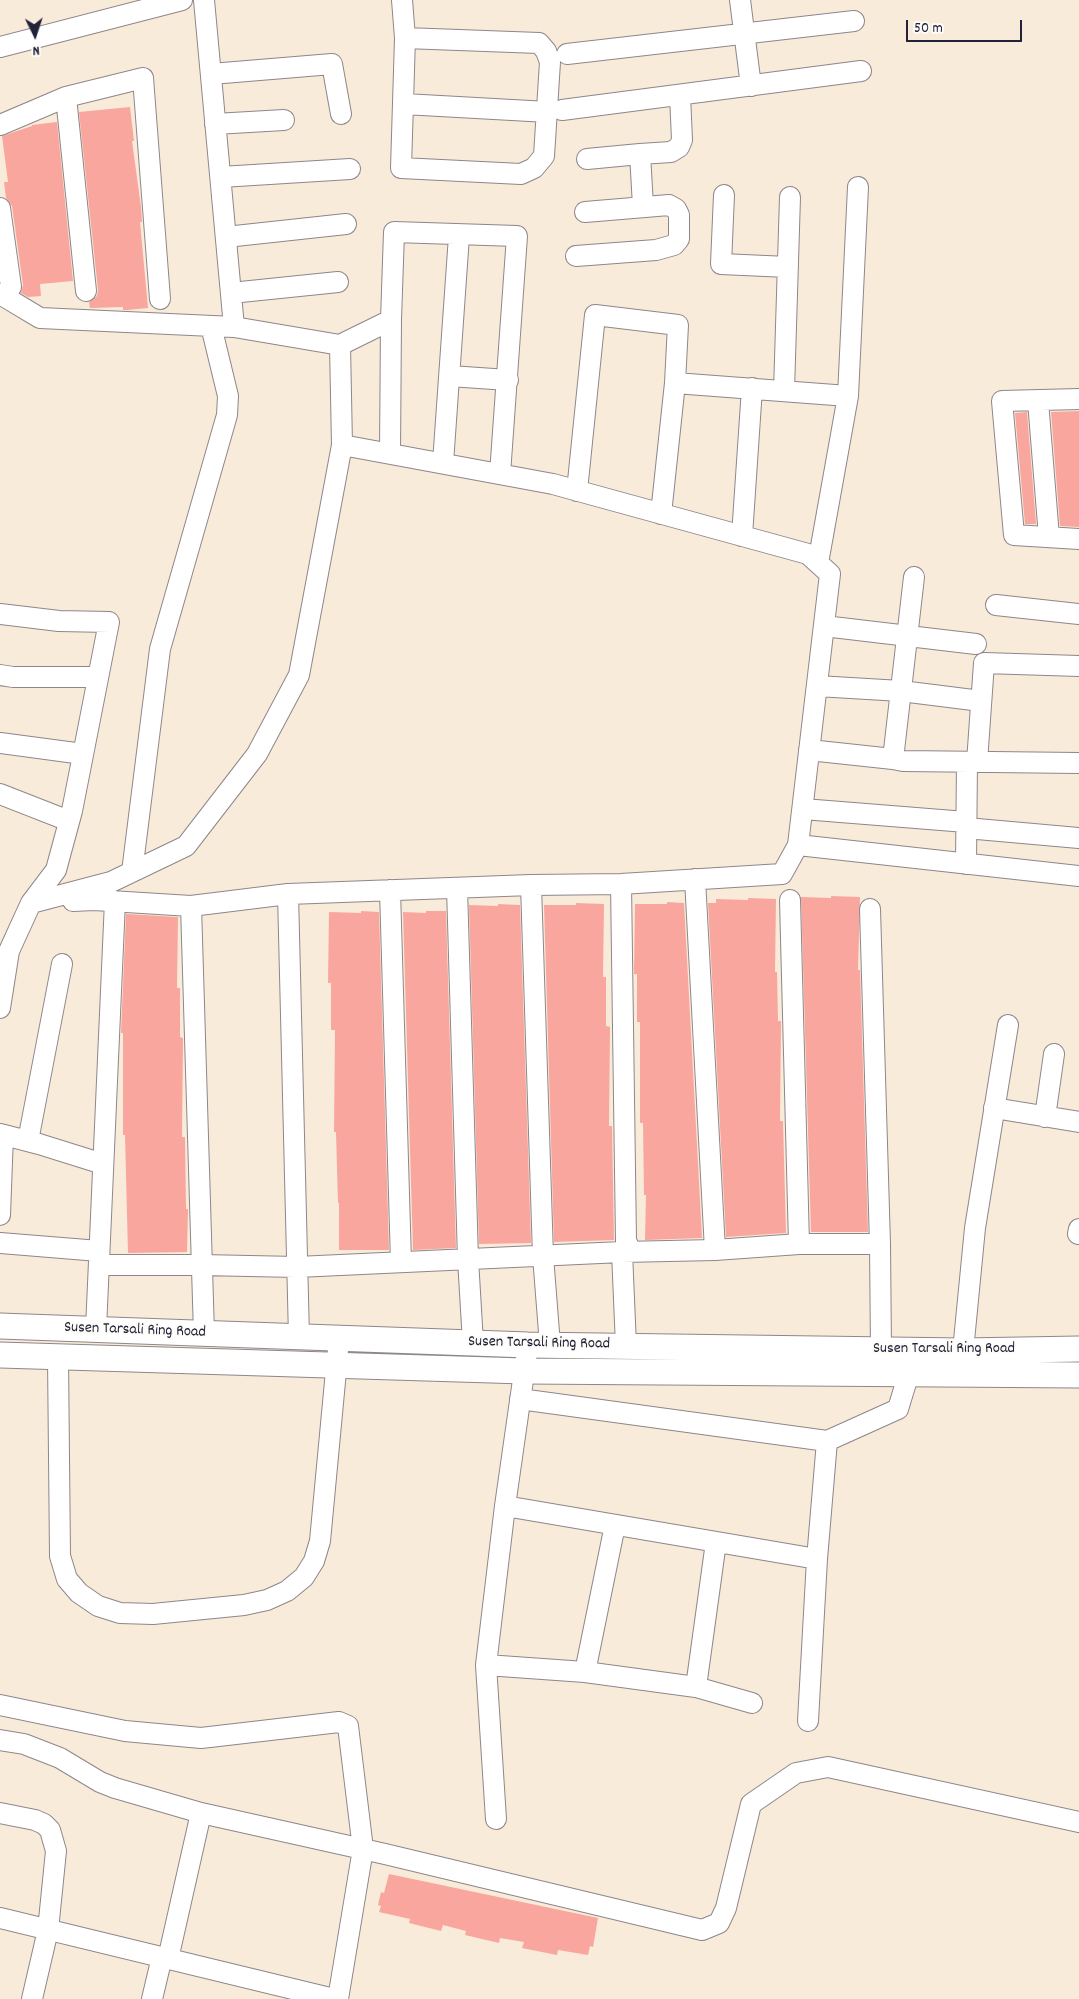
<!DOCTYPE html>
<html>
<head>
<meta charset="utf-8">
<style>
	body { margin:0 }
	#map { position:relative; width:1079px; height:1999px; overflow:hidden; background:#f9ebd9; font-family:Dekko,sans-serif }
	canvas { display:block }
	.north { position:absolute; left:10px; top:10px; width:50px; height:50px; -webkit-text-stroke:4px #fdfcf7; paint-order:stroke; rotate:176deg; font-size:14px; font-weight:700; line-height:20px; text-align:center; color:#22223b }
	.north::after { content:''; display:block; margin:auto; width:18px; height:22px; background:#22223b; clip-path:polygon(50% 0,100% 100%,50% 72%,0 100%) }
	.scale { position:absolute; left:906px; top:20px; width:116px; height:22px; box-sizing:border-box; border:2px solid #22223b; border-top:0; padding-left:6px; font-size:15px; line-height:18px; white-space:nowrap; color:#22223b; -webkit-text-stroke:4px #fdfcf7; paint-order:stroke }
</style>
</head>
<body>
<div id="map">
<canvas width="1079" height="1999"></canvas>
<div class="north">N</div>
<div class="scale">50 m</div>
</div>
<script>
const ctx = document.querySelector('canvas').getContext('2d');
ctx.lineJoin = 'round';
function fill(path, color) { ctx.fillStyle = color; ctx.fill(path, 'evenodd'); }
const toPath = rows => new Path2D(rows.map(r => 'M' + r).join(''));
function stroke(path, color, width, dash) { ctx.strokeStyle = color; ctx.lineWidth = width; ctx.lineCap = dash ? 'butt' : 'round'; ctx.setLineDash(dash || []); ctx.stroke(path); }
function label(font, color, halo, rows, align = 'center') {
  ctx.font = font + ' Dekko,sans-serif'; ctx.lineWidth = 4; ctx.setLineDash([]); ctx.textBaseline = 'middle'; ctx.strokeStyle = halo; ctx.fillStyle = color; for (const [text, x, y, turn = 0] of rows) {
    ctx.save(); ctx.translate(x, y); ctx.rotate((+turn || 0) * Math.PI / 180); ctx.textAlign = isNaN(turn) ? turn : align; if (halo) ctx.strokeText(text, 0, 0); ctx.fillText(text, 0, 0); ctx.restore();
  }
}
fill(toPath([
	[130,107,134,141,132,141,141,207,142,222,140,222,148,308,127,310,123,310,123,307,90,308,89,302,97,296,98,290,79,112],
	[57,122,73,281,40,284,41,296,28,297,21,293,23,285,12,206,6,198,4,182,8,182,2,136,32,126,32,125],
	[1079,411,1079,527,1060,526,1051,412],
	[1027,412,1036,524,1025,524,1015,413],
	[831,896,860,897,858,970,860,970,868,1232,811,1232,801,897,831,898],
	[748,898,776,899,775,972,777,972,778,1021,781,1021,780,1121,783,1121,786,1233,726,1237,708,903,716,903,716,899,748,900],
	[667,902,684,903,702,1238,645,1240,646,1195,644,1195,643,1123,640,1123,640,1022,637,1022,637,974,634,974,635,904,667,904],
	[576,903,604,904,603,977,606,977,606,1026,610,1027,609,1126,612,1126,614,1240,554,1242,544,905,576,905],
	[498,904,520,905,531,1243,479,1244,469,905,498,906],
	[361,911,379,912,389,1250,339,1250,339,1203,338,1203,336,1132,334,1132,335,1030,331,1030,331,983,328,983,329,912,361,913],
	[426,911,446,911,456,1248,413,1250,403,912,426,913],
	[126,914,178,917,177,988,180,988,180,1037,183,1038,182,1137,185,1137,186,1209,188,1209,187,1252,128,1253,125,1135,123,1135,123,1033,121,1033],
	[389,1874,598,1918,593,1947,590,1946,588,1955,558,1950,557,1955,522,1948,524,1942,500,1938,499,1943,465,1935,466,1931,443,1925,441,1931,409,1923,410,1919,379,1912,381,1906,378,1905,381,1892,384,1893]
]), '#f9a69e');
const minor = toPath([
	[204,0,234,327],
	[402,0,405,38,401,168,521,174,534,168,544,156,550,62,546,51,539,43,405,38],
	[740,0,751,86],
	[0,47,182,0],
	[567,54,854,21],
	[211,74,332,64,341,114],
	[66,97,86,291],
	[404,104,548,112],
	[562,110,861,71],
	[215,124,284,120],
	[0,125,66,97,143,78,160,299],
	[587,159,640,154],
	[221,177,350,169],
	[724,195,721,264,788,267],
	[643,206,640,154,671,152,679,147,682,140,680,95],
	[0,208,11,287],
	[226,237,346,224],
	[576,256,656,250,674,245,679,239,679,215,676,209,669,205,585,212],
	[231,293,338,282],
	[0,294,40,318,234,327,340,345,342,445,553,484,808,554,830,574,798,845,1079,876],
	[340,345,391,320,394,232,517,236,500,474],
	[450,376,508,380],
	[784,391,790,197],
	[848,396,858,187],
	[1079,399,1002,401,1014,535,1079,539],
	[1038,401,1049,537],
	[390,453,391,320],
	[443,463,459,236],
	[577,491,595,315,678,325,675,383],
	[661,514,675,383,848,396,818,563],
	[742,536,752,388],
	[914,577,893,759,903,761,1079,763],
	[996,605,1079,614],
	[0,614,59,621,109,622,72,811,56,870,31,903,9,951,0,1008],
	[824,626,976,644],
	[0,675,13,677,98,677],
	[817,686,901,691,981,701],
	[0,743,83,754],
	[809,750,893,759],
	[977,762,984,663,1079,666],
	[0,794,69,821],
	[803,809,966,822],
	[966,828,1079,838],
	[966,864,967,762],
	[132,872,160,649,227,415,228,396,211,326],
	[695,879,715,1250],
	[621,884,626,1241,630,1249,622,1252,715,1250,799,1244,880,1244],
	[531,885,543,1256,550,1345],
	[457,888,468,1259,473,1343],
	[390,890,401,1262],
	[790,900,799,1244],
	[73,901,94,900,191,906,288,894],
	[31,903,111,882,186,846,257,754,299,675,342,445],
	[191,906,204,1334],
	[870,909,880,1244,881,1350],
	[994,1108,1079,1122],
	[1045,1117,1054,1054],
	[0,1134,39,1144,103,1164],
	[28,1141,62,964],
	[0,1215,3,1135],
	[1078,1234,1079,1229],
	[0,1243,99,1251],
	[99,1265,201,1265,297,1267,622,1252,626,1346],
	[96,1329,115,901],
	[299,1337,288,894,531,885,621,884,782,874,798,845],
	[528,1345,505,1506,817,1559,827,1441,898,1409,909,1373],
	[963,1351,975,1228,1008,1025],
	[58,1357,60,1556,67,1579,79,1593,98,1606,120,1613,153,1614,244,1605,267,1600,287,1591,304,1577,314,1561,320,1541,339,1339],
	[520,1399,827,1441],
	[486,1665,585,1672,696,1687,752,1703],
	[585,1672,615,1525],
	[696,1687,716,1542],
	[0,1705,125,1731,201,1738,339,1722,348,1726,363,1849,338,1999],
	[808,1721,817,1559],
	[0,1740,24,1744,60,1758,100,1782,115,1788,201,1813],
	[0,1813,35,1820,44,1824,50,1830,56,1851,48,1930,32,1999],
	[496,1819,486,1665,505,1506],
	[0,1918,334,1999],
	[168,1959,201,1813,385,1854,702,1930,719,1923,726,1908,751,1804,796,1773,828,1767,1079,1822],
	[152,1999,162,1957]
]);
const major = toPath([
	[0,1326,528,1345,963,1351,1079,1349],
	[0,1355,524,1371,1079,1375]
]);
stroke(minor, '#8e868a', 22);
stroke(major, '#8e868a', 27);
stroke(minor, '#fff', 20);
stroke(major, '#fff', 25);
label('16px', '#22223b', '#fdfcf7', [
	["Susen Tarsali Ring Road",135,1331,2],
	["Susen Tarsali Ring Road",539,1344,1],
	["Susen Tarsali Ring Road",944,1350]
]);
</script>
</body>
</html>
